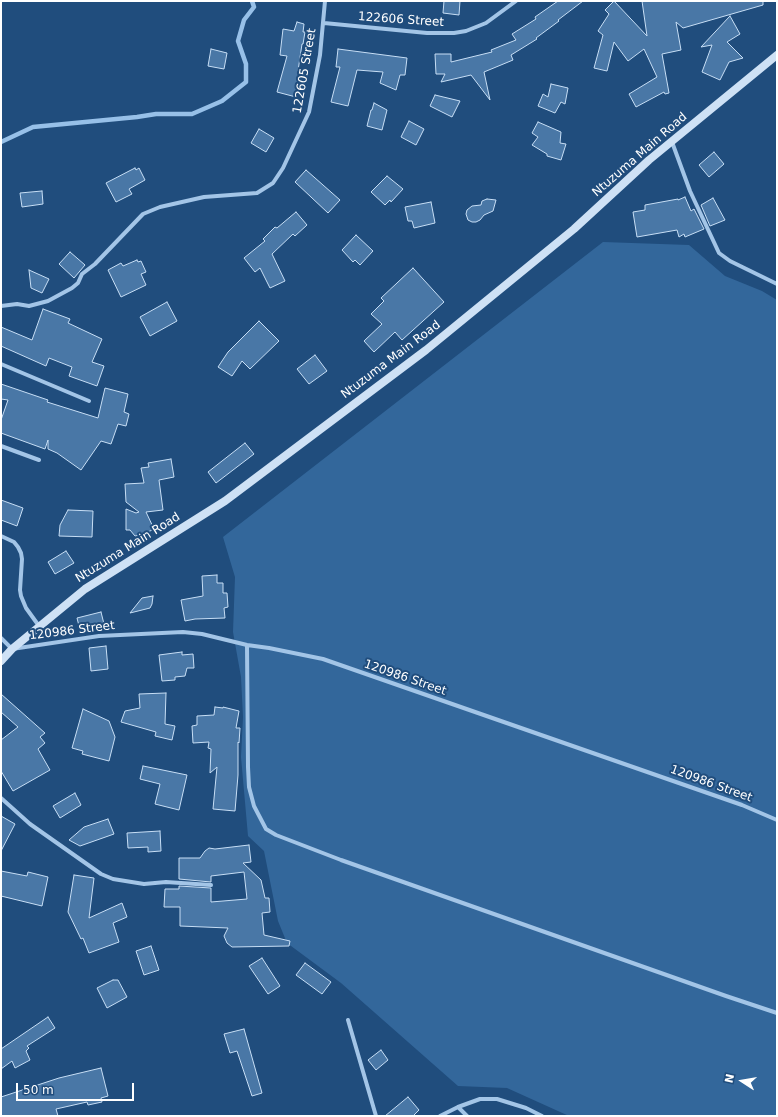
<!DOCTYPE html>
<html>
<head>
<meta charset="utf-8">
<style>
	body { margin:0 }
	#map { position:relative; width:778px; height:1117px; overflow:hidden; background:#204d7d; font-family:"DejaVu Sans",sans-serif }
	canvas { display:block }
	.frame { position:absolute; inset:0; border:2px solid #fff; pointer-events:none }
	.north { position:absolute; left:722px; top:1061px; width:40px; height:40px; -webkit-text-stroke:3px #204d7d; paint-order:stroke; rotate:282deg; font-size:11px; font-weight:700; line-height:16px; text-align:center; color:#fff }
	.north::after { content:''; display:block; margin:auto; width:14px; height:18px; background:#fff; clip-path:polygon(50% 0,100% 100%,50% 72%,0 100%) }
	.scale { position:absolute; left:16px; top:1083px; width:118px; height:18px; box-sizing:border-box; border:2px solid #fff; border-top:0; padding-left:5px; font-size:12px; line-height:14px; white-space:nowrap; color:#fff; -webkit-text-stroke:3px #204d7d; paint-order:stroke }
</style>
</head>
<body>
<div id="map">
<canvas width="778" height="1117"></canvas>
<div class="frame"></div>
<div class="north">N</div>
<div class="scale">50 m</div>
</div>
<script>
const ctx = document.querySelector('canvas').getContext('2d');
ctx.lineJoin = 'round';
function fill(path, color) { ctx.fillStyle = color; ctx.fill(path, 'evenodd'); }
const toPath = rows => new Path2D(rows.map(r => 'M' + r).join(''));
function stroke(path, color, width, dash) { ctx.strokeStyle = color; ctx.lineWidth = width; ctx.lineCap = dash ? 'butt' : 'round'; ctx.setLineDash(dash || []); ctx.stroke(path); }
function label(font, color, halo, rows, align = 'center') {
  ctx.font = font + ' "DejaVu Sans",sans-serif'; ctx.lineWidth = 4; ctx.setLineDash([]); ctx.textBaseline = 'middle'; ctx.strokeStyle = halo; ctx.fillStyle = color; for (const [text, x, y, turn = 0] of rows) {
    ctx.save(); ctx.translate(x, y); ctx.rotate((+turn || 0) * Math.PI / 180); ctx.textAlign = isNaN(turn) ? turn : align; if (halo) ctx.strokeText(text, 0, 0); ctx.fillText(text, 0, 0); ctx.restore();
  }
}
fill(toPath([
	[603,242,689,245,725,276,762,291,777,300,777,1116,569,1116,507,1088,458,1086,341,983,287,943,278,921,264,851,248,836,241,757,243,717,241,677,233,632,235,577,223,537]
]), '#33679b');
stroke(toPath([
	[1,142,33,127,137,117,156,114,192,114,222,101,246,82,246,64,238,41,244,20,254,7,252,1]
]), '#97c0e8', 4.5);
const building = toPath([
	[444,1,460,1,459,15,443,13,444,1],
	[558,1,583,1,558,20,559,21,536,38,537,39,511,55,513,60,484,72,490,100,471,75,441,82,445,74,436,74,435,54,451,54,451,62,492,52,491,50,516,40,512,34,536,19,535,17,558,1],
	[614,1,647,36,642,1,763,1,763,5,683,28,676,22,681,50,662,54,669,93,665,94,664,92,636,107,629,94,657,77,644,49,628,61,614,42,607,71,594,68,603,35,598,31,609,14,605,10,614,1],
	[730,16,740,34,727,42,743,58,729,62,720,80,702,72,712,45,701,47,730,16],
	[297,22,304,24,303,32,305,32,303,44,302,44,298,71,303,73,296,97,277,92,287,56,280,55,283,29,294,31,297,22],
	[211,49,227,53,224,69,208,66,211,49],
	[338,49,407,58,405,75,400,75,396,90,380,83,383,72,357,70,348,106,331,102,340,67,336,67,338,49],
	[551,84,568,88,565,104,561,102,555,113,538,106,543,94,548,97,551,84],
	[435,95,460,101,452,117,430,106,435,95],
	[374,103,387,110,382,130,367,126,371,110,372,110,374,103],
	[409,121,424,129,416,145,401,137,409,121],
	[538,122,561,132,560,143,566,144,561,160,547,156,547,154,532,145,538,137,532,133,538,122],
	[259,129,274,138,266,152,251,143,259,129],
	[714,152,724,164,709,177,699,165,714,152],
	[135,168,136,170,139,168,145,180,129,189,132,194,116,202,106,183,135,168],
	[306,170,340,200,328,213,295,182,306,170],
	[387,176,403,189,391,202,390,200,385,205,371,192,387,176],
	[42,191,43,204,22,207,20,193,42,191],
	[685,197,691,211,694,209,704,229,685,237,684,234,679,237,677,230,637,237,633,212,645,210,645,205,678,199,678,200,685,197],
	[713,198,725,220,710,226,701,205,713,198],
	[487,199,496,200,493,211,484,215,480,220,476,222,472,222,468,220,466,214,467,210,472,206,481,205,482,201,487,199],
	[431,202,435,223,414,228,412,221,408,221,405,207,431,202],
	[296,212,307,225,295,236,293,234,272,254,285,281,270,288,260,268,255,272,244,258,265,241,263,239,275,227,277,228,296,212],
	[356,235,373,251,360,265,355,260,353,262,342,250,356,235],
	[70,252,85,265,74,278,59,264,70,252],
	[137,260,138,262,141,261,146,272,141,274,146,285,121,297,108,270,121,263,123,266,137,260],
	[413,268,444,302,402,340,395,332,374,352,364,341,382,324,371,314,384,301,381,298,413,268],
	[29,270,49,279,42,293,31,288,29,270],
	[167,302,177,321,150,336,140,317,167,302],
	[43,309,70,319,68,323,102,339,92,362,104,366,97,386,69,376,72,367,49,358,46,366,1,346,1,327,32,340,43,309],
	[259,321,279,341,250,369,242,361,232,376,218,367,228,352,259,321],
	[315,355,327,371,309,384,297,369,315,355],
	[1,384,48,400,47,402,98,418,105,388,128,394,124,412,129,414,126,426,118,424,111,444,101,441,81,470,57,453,48,449,48,440,45,449,1,433,1,420,8,400,1,399,1,384],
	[245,443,254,454,216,483,208,472,245,443],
	[171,459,174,477,159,480,163,510,146,512,154,529,142,535,135,536,130,530,126,530,126,509,136,513,139,512,126,502,125,484,144,483,141,468,149,467,148,463,171,459],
	[1,500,23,508,17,526,1,520,1,500],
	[68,510,93,511,92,537,59,536,60,525,68,510],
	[66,551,74,563,55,574,48,562,66,551],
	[217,575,217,583,223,583,223,593,227,593,228,607,224,608,225,618,195,619,185,621,181,600,203,596,202,576,217,575],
	[153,596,152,604,150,608,130,613,142,598,153,596],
	[101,612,104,624,80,630,77,618,101,612],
	[106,646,108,669,91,671,89,648,106,646],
	[182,652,182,655,193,654,194,668,187,668,185,676,175,677,175,680,162,681,159,655,182,652],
	[166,693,165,724,175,726,172,740,155,736,156,732,121,722,125,711,140,708,139,694,166,693],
	[1,694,45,733,40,737,45,743,38,749,50,770,13,791,1,771,1,740,18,727,1,712,1,694],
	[215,707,223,708,223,707,239,711,236,728,240,728,239,743,238,742,238,775,235,811,213,809,217,767,210,773,211,749,208,748,209,742,193,743,192,726,197,725,197,716,214,715,215,707],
	[83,709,109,721,115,737,109,761,82,754,83,751,72,748,83,709],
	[143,766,187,775,179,810,155,804,160,784,140,779,143,766],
	[75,793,81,805,60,818,53,806,75,793],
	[1,816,15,824,1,851,1,816],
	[108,819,114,834,80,846,69,840,84,827,108,819],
	[160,831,161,851,148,852,148,847,128,848,127,833,160,831],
	[249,845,251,862,243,863,261,880,265,898,269,898,270,912,262,913,264,935,290,941,289,946,232,947,227,943,224,936,228,928,180,926,180,907,164,907,165,889,179,889,179,886,211,888,211,902,247,899,244,872,211,876,211,882,179,879,179,858,200,858,205,851,209,848,215,849,249,845],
	[1,871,27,876,28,872,48,877,42,906,1,896,1,871],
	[74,875,94,878,89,918,122,903,127,917,113,923,119,942,89,953,83,938,81,939,68,912,74,875],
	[151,946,159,970,144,975,136,951,151,946],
	[262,958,280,986,268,994,249,966,262,958],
	[305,963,331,982,322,994,296,975,305,963],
	[113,980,118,980,127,997,107,1008,97,988,113,980],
	[48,1017,55,1028,27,1046,29,1048,26,1051,30,1060,15,1068,12,1061,1,1069,1,1049,48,1017],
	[244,1029,262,1093,252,1096,237,1051,230,1053,224,1034,244,1029],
	[381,1050,388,1060,376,1070,368,1060,381,1050],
	[101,1068,108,1096,101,1098,102,1102,88,1105,87,1102,56,1109,58,1116,1,1116,1,1097,59,1078,101,1068],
	[408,1097,419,1110,413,1116,385,1116,408,1097]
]);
fill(building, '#4977a6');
stroke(building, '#c7def5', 1);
stroke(toPath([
	[324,23,427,33,454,33,466,31,486,23,516,1],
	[672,142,690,191,719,253,730,261,777,284],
	[1,306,17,304,29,306,48,301,72,288,78,283,82,274,95,264,143,214,160,207,204,197,257,193,273,183,283,168,309,112,320,55,325,1],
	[1,364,89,401],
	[1,446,39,460],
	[1,536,14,542,18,547,21,553,22,559,20,590,21,596,26,608,39,626],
	[1,638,12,649,99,636,183,632,202,634,247,645,269,648,323,659,742,805,777,820],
	[247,645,248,767,249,787,254,806,266,829,276,835,341,860,726,996,777,1013],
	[1,798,30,824,101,874,113,879,144,884,166,882,211,885],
	[348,1020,376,1116],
	[458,1107,480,1099,497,1099,526,1108,542,1116],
	[440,1116,458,1107,467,1116]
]), '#a3c5e7', 4);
stroke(toPath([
	[1,661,12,649,85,589,225,501,426,350,574,229,649,160,777,55]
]), '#cee1f5', 8);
label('12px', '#fff', '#204d7d', [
	["122606 Street",401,20,4],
	["122605 Street",305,71,-80],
	["Ntuzuma Main Road",640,155,-41],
	["Ntuzuma Main Road",391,360,-37],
	["Ntuzuma Main Road",128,548,-32],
	["120986 Street",72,631,-7],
	["120986 Street",405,678,19],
	["120986 Street",711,784,20]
]);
</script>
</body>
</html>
